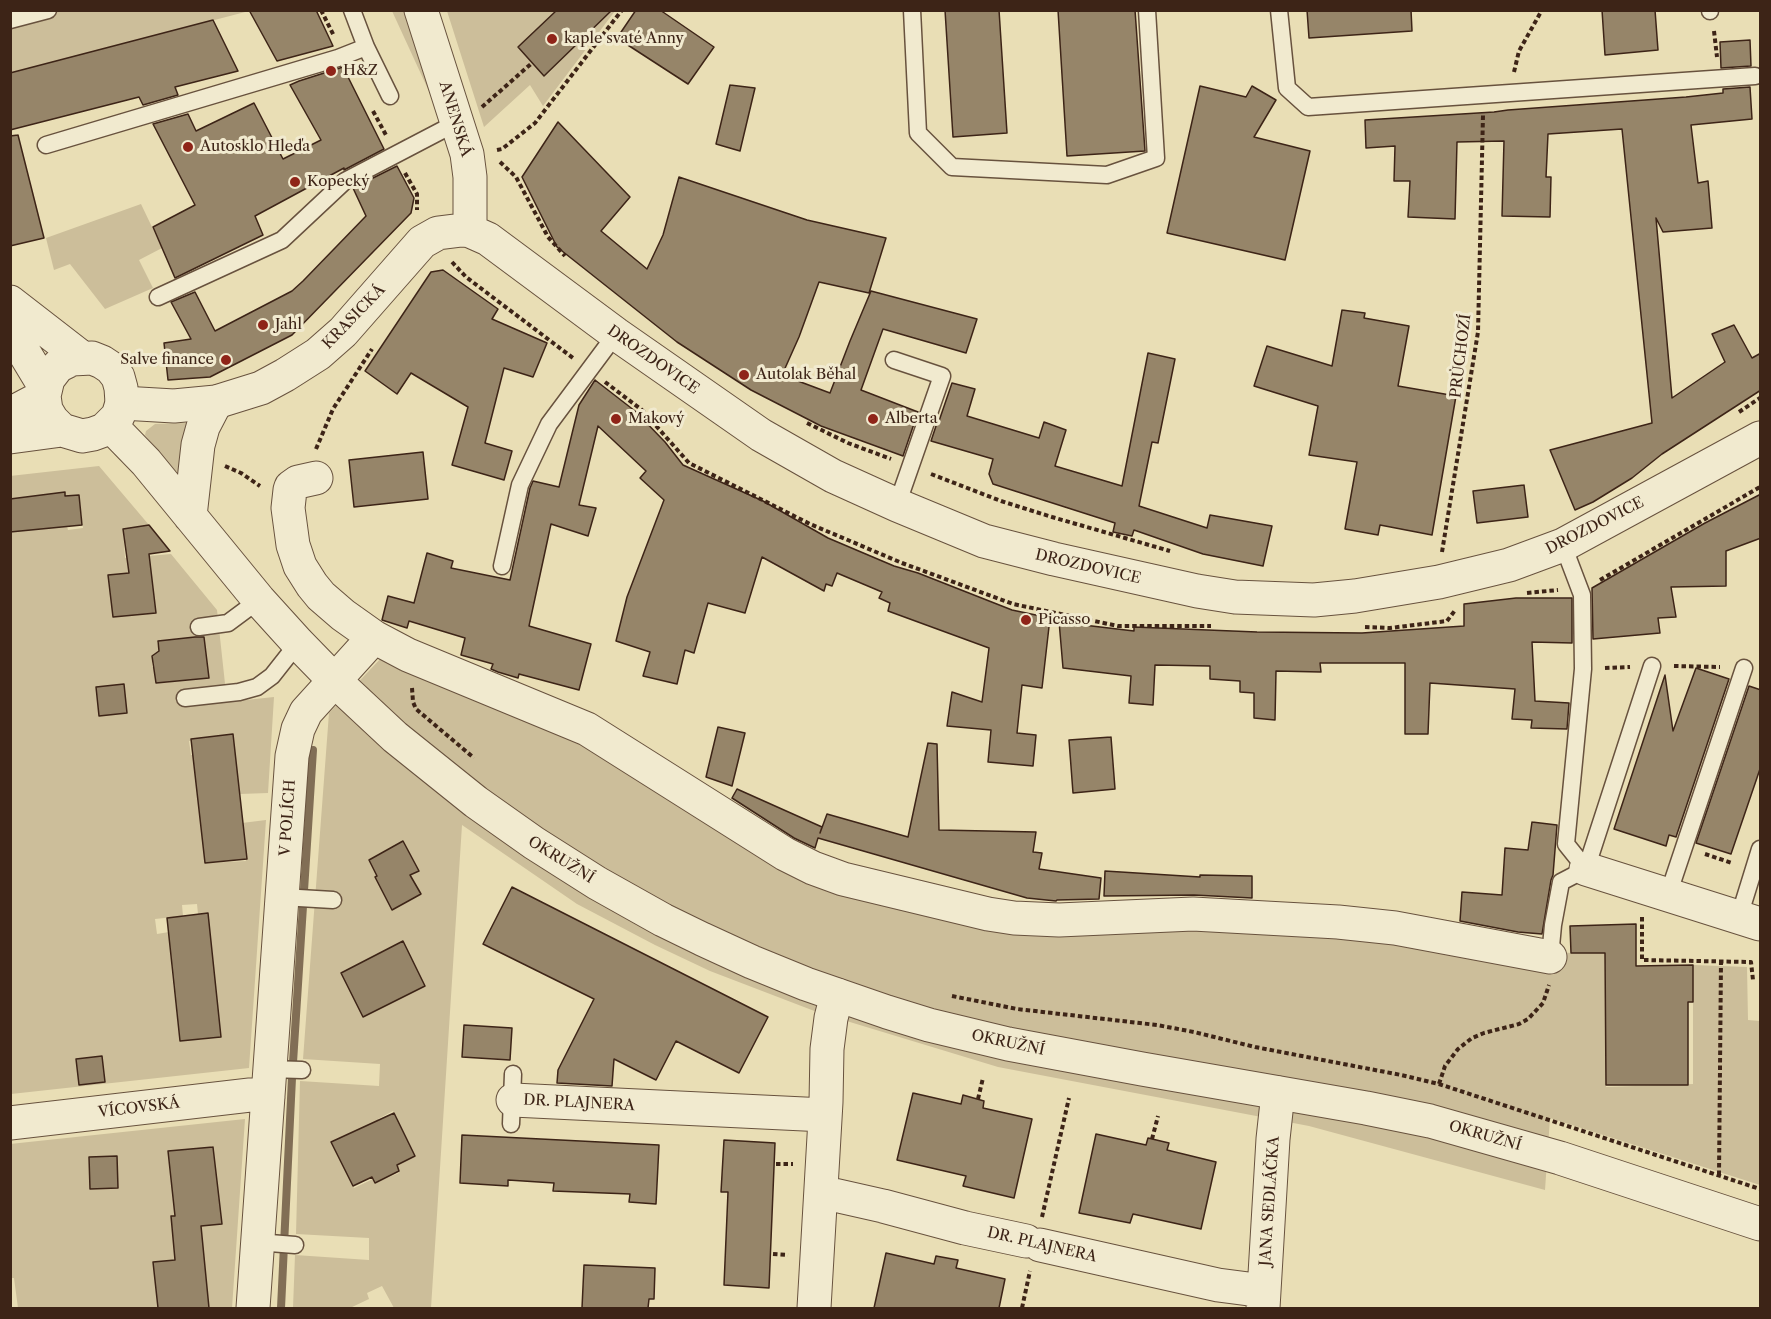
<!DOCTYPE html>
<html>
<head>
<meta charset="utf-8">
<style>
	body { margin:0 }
	#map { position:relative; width:1771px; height:1319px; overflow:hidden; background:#e9deb5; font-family:"Libre Caslon Text",serif }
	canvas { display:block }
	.frame { position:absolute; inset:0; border:12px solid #3d2417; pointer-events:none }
</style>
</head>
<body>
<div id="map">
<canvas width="1771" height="1319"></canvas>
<div class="frame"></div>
</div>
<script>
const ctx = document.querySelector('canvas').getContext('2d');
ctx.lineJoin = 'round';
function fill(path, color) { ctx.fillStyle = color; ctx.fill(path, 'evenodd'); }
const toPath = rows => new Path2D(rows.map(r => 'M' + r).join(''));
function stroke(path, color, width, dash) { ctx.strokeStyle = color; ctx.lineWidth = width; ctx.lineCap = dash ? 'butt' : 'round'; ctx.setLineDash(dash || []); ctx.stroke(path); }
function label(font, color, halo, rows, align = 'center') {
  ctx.font = font + ' "Libre Caslon Text",serif'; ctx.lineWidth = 6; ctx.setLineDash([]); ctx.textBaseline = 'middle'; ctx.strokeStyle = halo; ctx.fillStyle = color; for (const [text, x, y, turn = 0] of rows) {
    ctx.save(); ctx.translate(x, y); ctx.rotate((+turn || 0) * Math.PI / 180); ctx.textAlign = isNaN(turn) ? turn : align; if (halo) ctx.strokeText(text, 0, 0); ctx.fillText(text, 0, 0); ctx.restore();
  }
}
fill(toPath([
	[11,11,249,11,11,73],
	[392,11,406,11,438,111],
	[447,11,615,11,543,106,530,85,484,127],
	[141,204,162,248,139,260,153,288,105,309,70,264,54,270,46,238],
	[186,423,191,429,184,470,175,472,145,435,146,431,155,424],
	[99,466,149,525,123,529,125,558,171,554,217,610,227,702,274,697,268,793,240,794,232,735,189,741,191,755,194,755,206,863,246,861,242,823,266,820,249,1068,11,1094,11,532,67,526,68,530,83,528,79,495,64,498,32,496,11,499,10,476],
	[204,638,209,677,163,683,161,668,152,667,152,657,159,651,157,642],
	[197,904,198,914,208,914,219,1038,180,1041,172,975,169,932,157,934,155,919,183,916,182,905],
	[384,655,594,743,804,878,988,925,1207,921,1571,953,1607,953,1605,966,1606,1087,1693,1084,1693,965,1747,967,1748,1020,1760,1021,1760,1185,1550,1118,1545,1190,1309,1126,998,1067,817,1012,710,971,655,945,577,904,462,825,431,1308,394,1308,382,1286,367,1293,369,1299,350,1308,293,1308,295,1255,369,1260,369,1238,296,1234,300,1081,379,1086,380,1064,303,1059,329,713],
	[393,1111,415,1156,397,1165,399,1173,375,1183,373,1179,354,1188,331,1142,380,1124,378,1119],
	[245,1119,232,1308,209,1308,205,1267,154,1262,158,1308,18,1308,14,1278,10,1278,10,1144]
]), '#ccbe9a');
stroke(toPath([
	[281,1308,292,1078,313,750]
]), '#816e55', 8);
const building = toPath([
	[249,10,316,10,333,46,277,61,249,10],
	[557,10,612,10,544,76,518,47,557,10],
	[636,10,660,10,714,47,688,84,617,38,636,10],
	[945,10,999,10,1007,133,953,137,945,10],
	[1058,10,1135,10,1145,151,1067,156,1058,10],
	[1307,10,1411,10,1412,31,1309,38,1307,10],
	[1602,10,1655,10,1658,50,1605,55,1602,10],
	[213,20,238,71,175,87,178,95,143,105,139,97,10,130,10,73,213,20],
	[1750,40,1751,66,1721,68,1720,42,1750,40],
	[343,67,384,149,344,170,344,168,255,216,263,235,175,278,153,227,195,205,153,124,188,114,196,131,254,103,283,159,321,140,290,85,299,81,343,67],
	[730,85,755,88,740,151,716,144,730,85],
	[1200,86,1246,97,1252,86,1276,100,1254,137,1310,151,1285,260,1167,233,1200,86],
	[1750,87,1752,119,1691,125,1698,183,1708,181,1712,228,1663,232,1656,218,1672,398,1725,362,1712,334,1734,325,1752,358,1761,353,1761,390,1662,454,1632,478,1593,502,1575,510,1550,450,1652,423,1622,129,1548,134,1546,177,1551,177,1550,217,1502,216,1504,141,1457,142,1455,219,1408,217,1410,181,1394,181,1395,146,1366,148,1365,120,1494,112,1508,110,1686,97,1723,93,1723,89,1750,87],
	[558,122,630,197,601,231,647,269,663,235,679,177,807,220,886,238,869,293,819,282,799,337,782,375,830,393,850,341,871,291,977,319,966,353,883,329,861,390,918,412,903,456,821,426,751,390,677,342,557,247,522,177,558,122],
	[18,135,44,238,10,246,10,136,18,135],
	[397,166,414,198,411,213,292,335,210,377,168,380,164,343,191,339,171,302,195,292,215,331,292,291,303,281,366,216,353,188,397,166],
	[443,270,498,309,492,319,547,343,533,377,504,368,485,443,512,451,504,480,452,465,468,407,411,373,397,394,365,371,431,272,443,270],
	[1342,310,1365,313,1364,318,1409,326,1398,386,1456,396,1432,535,1380,525,1378,535,1345,529,1357,462,1309,455,1318,406,1254,386,1267,346,1332,366,1342,310],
	[1148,353,1175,359,1158,443,1152,442,1139,506,1207,528,1210,515,1272,526,1263,566,1203,554,1134,530,1132,536,1113,532,1115,523,993,484,989,474,993,459,931,441,938,420,939,421,952,383,975,389,967,416,1039,438,1044,422,1066,430,1055,466,1122,486,1148,353],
	[595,380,635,411,665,442,683,465,763,501,828,538,894,566,918,573,1012,610,1050,618,1042,688,1022,685,1017,733,1036,735,1033,766,988,762,991,730,947,726,952,692,982,702,989,648,888,611,890,603,879,598,882,592,837,573,832,586,826,584,824,591,762,557,745,613,708,603,694,653,685,650,677,684,643,676,650,652,616,641,627,597,664,500,640,478,646,471,598,426,579,505,596,508,588,536,551,524,529,626,591,644,579,690,519,674,518,678,498,672,491,669,493,664,461,655,465,638,409,621,407,628,382,620,388,596,414,603,427,553,453,561,451,568,510,580,530,488,533,481,559,487,579,405,595,380],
	[423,452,428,499,354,507,349,460,423,452],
	[1524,485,1528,517,1477,523,1473,491,1524,485],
	[65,492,65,496,79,495,82,525,10,532,10,499,65,492],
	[1761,494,1761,538,1726,551,1726,586,1671,587,1676,617,1658,618,1660,633,1593,639,1592,588,1705,523,1761,494],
	[149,525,170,551,149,554,156,613,113,617,108,575,129,573,123,529,149,525],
	[1516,598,1572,598,1572,643,1532,642,1535,701,1569,703,1567,729,1531,728,1532,720,1512,719,1515,689,1430,683,1428,734,1405,734,1405,663,1320,663,1321,672,1276,671,1275,720,1254,718,1254,693,1240,692,1240,681,1210,679,1210,666,1155,665,1153,705,1129,703,1131,676,1063,668,1059,621,1075,624,1134,631,1134,627,1257,632,1362,633,1464,626,1464,604,1516,598],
	[195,637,204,637,209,678,156,683,152,656,159,651,158,641,195,637],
	[1696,668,1729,679,1676,837,1669,835,1666,846,1614,829,1665,675,1673,731,1696,668],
	[124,684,127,713,99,716,96,687,124,684],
	[1749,686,1761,690,1761,766,1731,854,1696,843,1749,686],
	[718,727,745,733,732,786,706,777,718,727],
	[233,734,247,859,205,863,191,739,233,734],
	[1111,737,1115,789,1073,793,1069,740,1111,737],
	[928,743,937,744,939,830,1036,832,1033,852,1042,853,1039,869,1101,878,1099,899,1057,900,1056,901,1027,898,818,838,815,848,794,838,732,798,737,789,822,827,820,833,827,814,908,837,928,743],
	[1532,822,1557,825,1553,875,1551,880,1542,934,1518,932,1460,921,1462,892,1502,895,1505,848,1528,850,1532,822],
	[403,841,419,871,410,875,421,894,392,910,375,877,377,876,369,860,403,841],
	[1105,871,1200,877,1200,875,1252,876,1252,898,1194,895,1104,896,1105,871],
	[512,887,768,1017,739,1073,676,1041,656,1080,614,1059,612,1086,557,1083,558,1070,594,999,483,944,512,887],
	[208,913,221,1037,180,1041,167,918,208,913],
	[1636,924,1636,966,1693,965,1693,1002,1688,1002,1688,1085,1606,1085,1605,953,1571,953,1570,926,1636,924],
	[403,941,425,986,363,1017,341,973,403,941],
	[464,1025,512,1028,510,1060,462,1057,464,1025],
	[102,1056,105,1082,79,1085,76,1059,102,1056],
	[913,1093,961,1104,963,1095,984,1101,983,1108,1032,1119,1014,1198,963,1186,966,1176,897,1160,913,1093],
	[394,1113,415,1156,397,1165,399,1171,375,1183,372,1177,353,1186,331,1142,394,1113],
	[1096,1134,1146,1145,1148,1138,1169,1143,1167,1150,1216,1162,1201,1229,1133,1214,1130,1223,1079,1213,1096,1134],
	[462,1135,659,1145,656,1204,629,1202,630,1194,553,1191,554,1183,508,1180,508,1186,460,1183,462,1135],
	[724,1140,775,1143,769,1288,724,1285,728,1192,721,1192,724,1140],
	[213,1147,222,1224,201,1226,209,1308,158,1308,153,1262,175,1260,171,1216,175,1216,168,1151,213,1147],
	[117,1156,118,1188,90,1189,89,1157,117,1156],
	[886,1253,934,1264,936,1256,958,1260,956,1268,1005,1279,999,1308,874,1308,886,1253],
	[584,1265,655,1268,654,1299,649,1299,648,1308,582,1308,584,1265]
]);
fill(building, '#968569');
stroke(building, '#3d2417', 1.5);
const service = toPath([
	[352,10,366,47,390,96],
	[912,10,918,133,952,167,1107,175,1156,158,1147,10],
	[1279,10,1287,88,1308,107,1755,76],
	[1710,10,1710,11],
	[10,20,48,10],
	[46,145,338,58,366,47],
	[158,297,282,240,345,181,456,123],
	[894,360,942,376,897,505],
	[1563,545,1582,595,1583,669,1566,844,1586,869],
	[502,566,520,485,549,424,616,334],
	[199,627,228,623,259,600],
	[185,698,239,692,257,687,272,676,298,643],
	[1668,895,1744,668],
	[282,897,333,900],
	[1739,917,1760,849],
	[1550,957,1553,925,1561,882,1586,869,1652,666],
	[269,1069,302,1070],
	[511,1124,513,1074],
	[257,1242,295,1245]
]);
const minor = toPath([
	[421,10,467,154,470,177,470,231],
	[122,403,174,406,216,402,261,388,285,375,318,354,343,332,422,242,438,233,462,230,470,231,488,239,616,334,761,435,833,476,897,505,984,541,1054,559,1197,591,1235,597,1314,600,1355,596,1439,582,1509,565,1563,545,1760,438],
	[316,478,298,482,291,487,290,490,288,508,293,545,300,566,312,585,321,596,343,615,374,637,408,655,587,729,785,854,813,868,843,879,988,914,1014,918,1059,920,1193,914,1338,922,1395,928,1550,957],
	[1586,869,1760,924],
	[513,1100,825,1115],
	[10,1123,250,1095,268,1097],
	[821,1192,883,1206,965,1228,1026,1241],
	[1040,1245,1218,1285,1264,1291],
	[253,1308,292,756,298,729,306,712,374,637],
	[814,1308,826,1102,827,1049,831,1018,837,995],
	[1263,1308,1273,1139,1278,1093]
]);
const tertiary = toPath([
	[10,302,81,357],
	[10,329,45,387],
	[10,414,44,396],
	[110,425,146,462,259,600,298,643,335,681,395,737,476,802,534,843,597,883,663,920,702,939,752,962,806,984,887,1012,929,1025,1008,1044,1142,1069,1366,1108,1430,1121,1560,1158,1760,1224],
	[10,437,62,430,82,436,93,434,104,430,118,416,122,403,121,388,118,377,111,368,102,362,92,358,72,359,58,366,48,379,44,396,46,410,52,420,62,430],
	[190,516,198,445,203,427,216,402]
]);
stroke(service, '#68523e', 19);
stroke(minor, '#68523e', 35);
stroke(tertiary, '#68523e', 35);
stroke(toPath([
	[321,10,334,36],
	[1714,31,1717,57],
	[1514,72,1519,51,1542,10],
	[482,107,532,63],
	[373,111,387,137],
	[497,150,502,149,535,123,622,10],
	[500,162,516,177,548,237,565,256],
	[405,173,417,194,417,210],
	[452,262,466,277,573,358],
	[605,382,642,410,689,463,810,524,902,563,1013,604,1118,626,1211,626],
	[1739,412,1760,398],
	[807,423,848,443,891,459],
	[316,449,333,409,372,349],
	[225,466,241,473,260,486],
	[931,474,1001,501,1052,517,1170,551],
	[1442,552,1478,332,1483,115],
	[1600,580,1760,487],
	[1527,593,1558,590],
	[1365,627,1390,628,1447,621,1456,609],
	[1674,666,1720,667],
	[1605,668,1630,667],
	[412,688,413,702,416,709,474,758],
	[1705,854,1732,863],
	[1642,917,1642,960,1751,962,1753,980],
	[952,996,1017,1009,1157,1025,1194,1032,1255,1047,1401,1075,1439,1084,1760,1189],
	[1439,1084,1445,1066,1458,1049,1472,1038,1484,1033,1519,1024,1528,1019,1543,1003,1549,985],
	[978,1099,983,1078],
	[1152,1139,1158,1116],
	[776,1164,793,1164],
	[1719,1175,1721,961],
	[1042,1217,1069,1098],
	[773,1254,788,1255],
	[1022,1308,1030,1271]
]), '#3d2417', 4, [4.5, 3]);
stroke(service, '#f1eacf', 16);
stroke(minor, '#f1eacf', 33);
stroke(tertiary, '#f1eacf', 33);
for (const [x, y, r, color] of [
	[552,39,6,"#8f2418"],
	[331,71,6,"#8f2418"],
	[188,147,6,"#8f2418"],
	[295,182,6,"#8f2418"],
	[263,325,6,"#8f2418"],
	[226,360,6,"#8f2418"],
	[744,375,6,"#8f2418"],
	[616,419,6,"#8f2418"],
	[873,419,6,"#8f2418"],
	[1026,620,6,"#8f2418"]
]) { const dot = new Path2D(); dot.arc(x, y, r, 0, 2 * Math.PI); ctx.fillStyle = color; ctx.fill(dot); stroke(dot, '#f1eacf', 2); }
label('15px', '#3d2417', '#f1eacf', [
	["kaple svaté Anny",564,39],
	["H&Z",343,71],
	["Autosklo Hleďa",200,147],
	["Kopecký",307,182],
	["Jahl",275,325],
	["Salve finance",214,360,"right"],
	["Autolak Běhal",756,375],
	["Makový",628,419],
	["Alberta",885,419],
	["Picasso",1038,620]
], 'left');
label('15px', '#3d2417', '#f1eacf', [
	["ANENSKÁ",455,119,73],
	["KRASICKÁ",354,317,-46],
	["PRŮCHOZÍ",1461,356,-83],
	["DROZDOVICE",653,360,35],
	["DROZDOVICE",1595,526,-27],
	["DROZDOVICE",1088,567,13],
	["V POLÍCH",288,818,-86],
	["OKRUŽNÍ",561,860,32],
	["OKRUŽNÍ",1008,1043,12],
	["DR. PLAJNERA",579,1103,3],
	["VÍCOVSKÁ",139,1108,-7],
	["OKRUŽNÍ",1485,1136,16],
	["JANA SEDLÁČKA",1270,1201,-86],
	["DR. PLAJNERA",1042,1245,13]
]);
</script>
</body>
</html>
